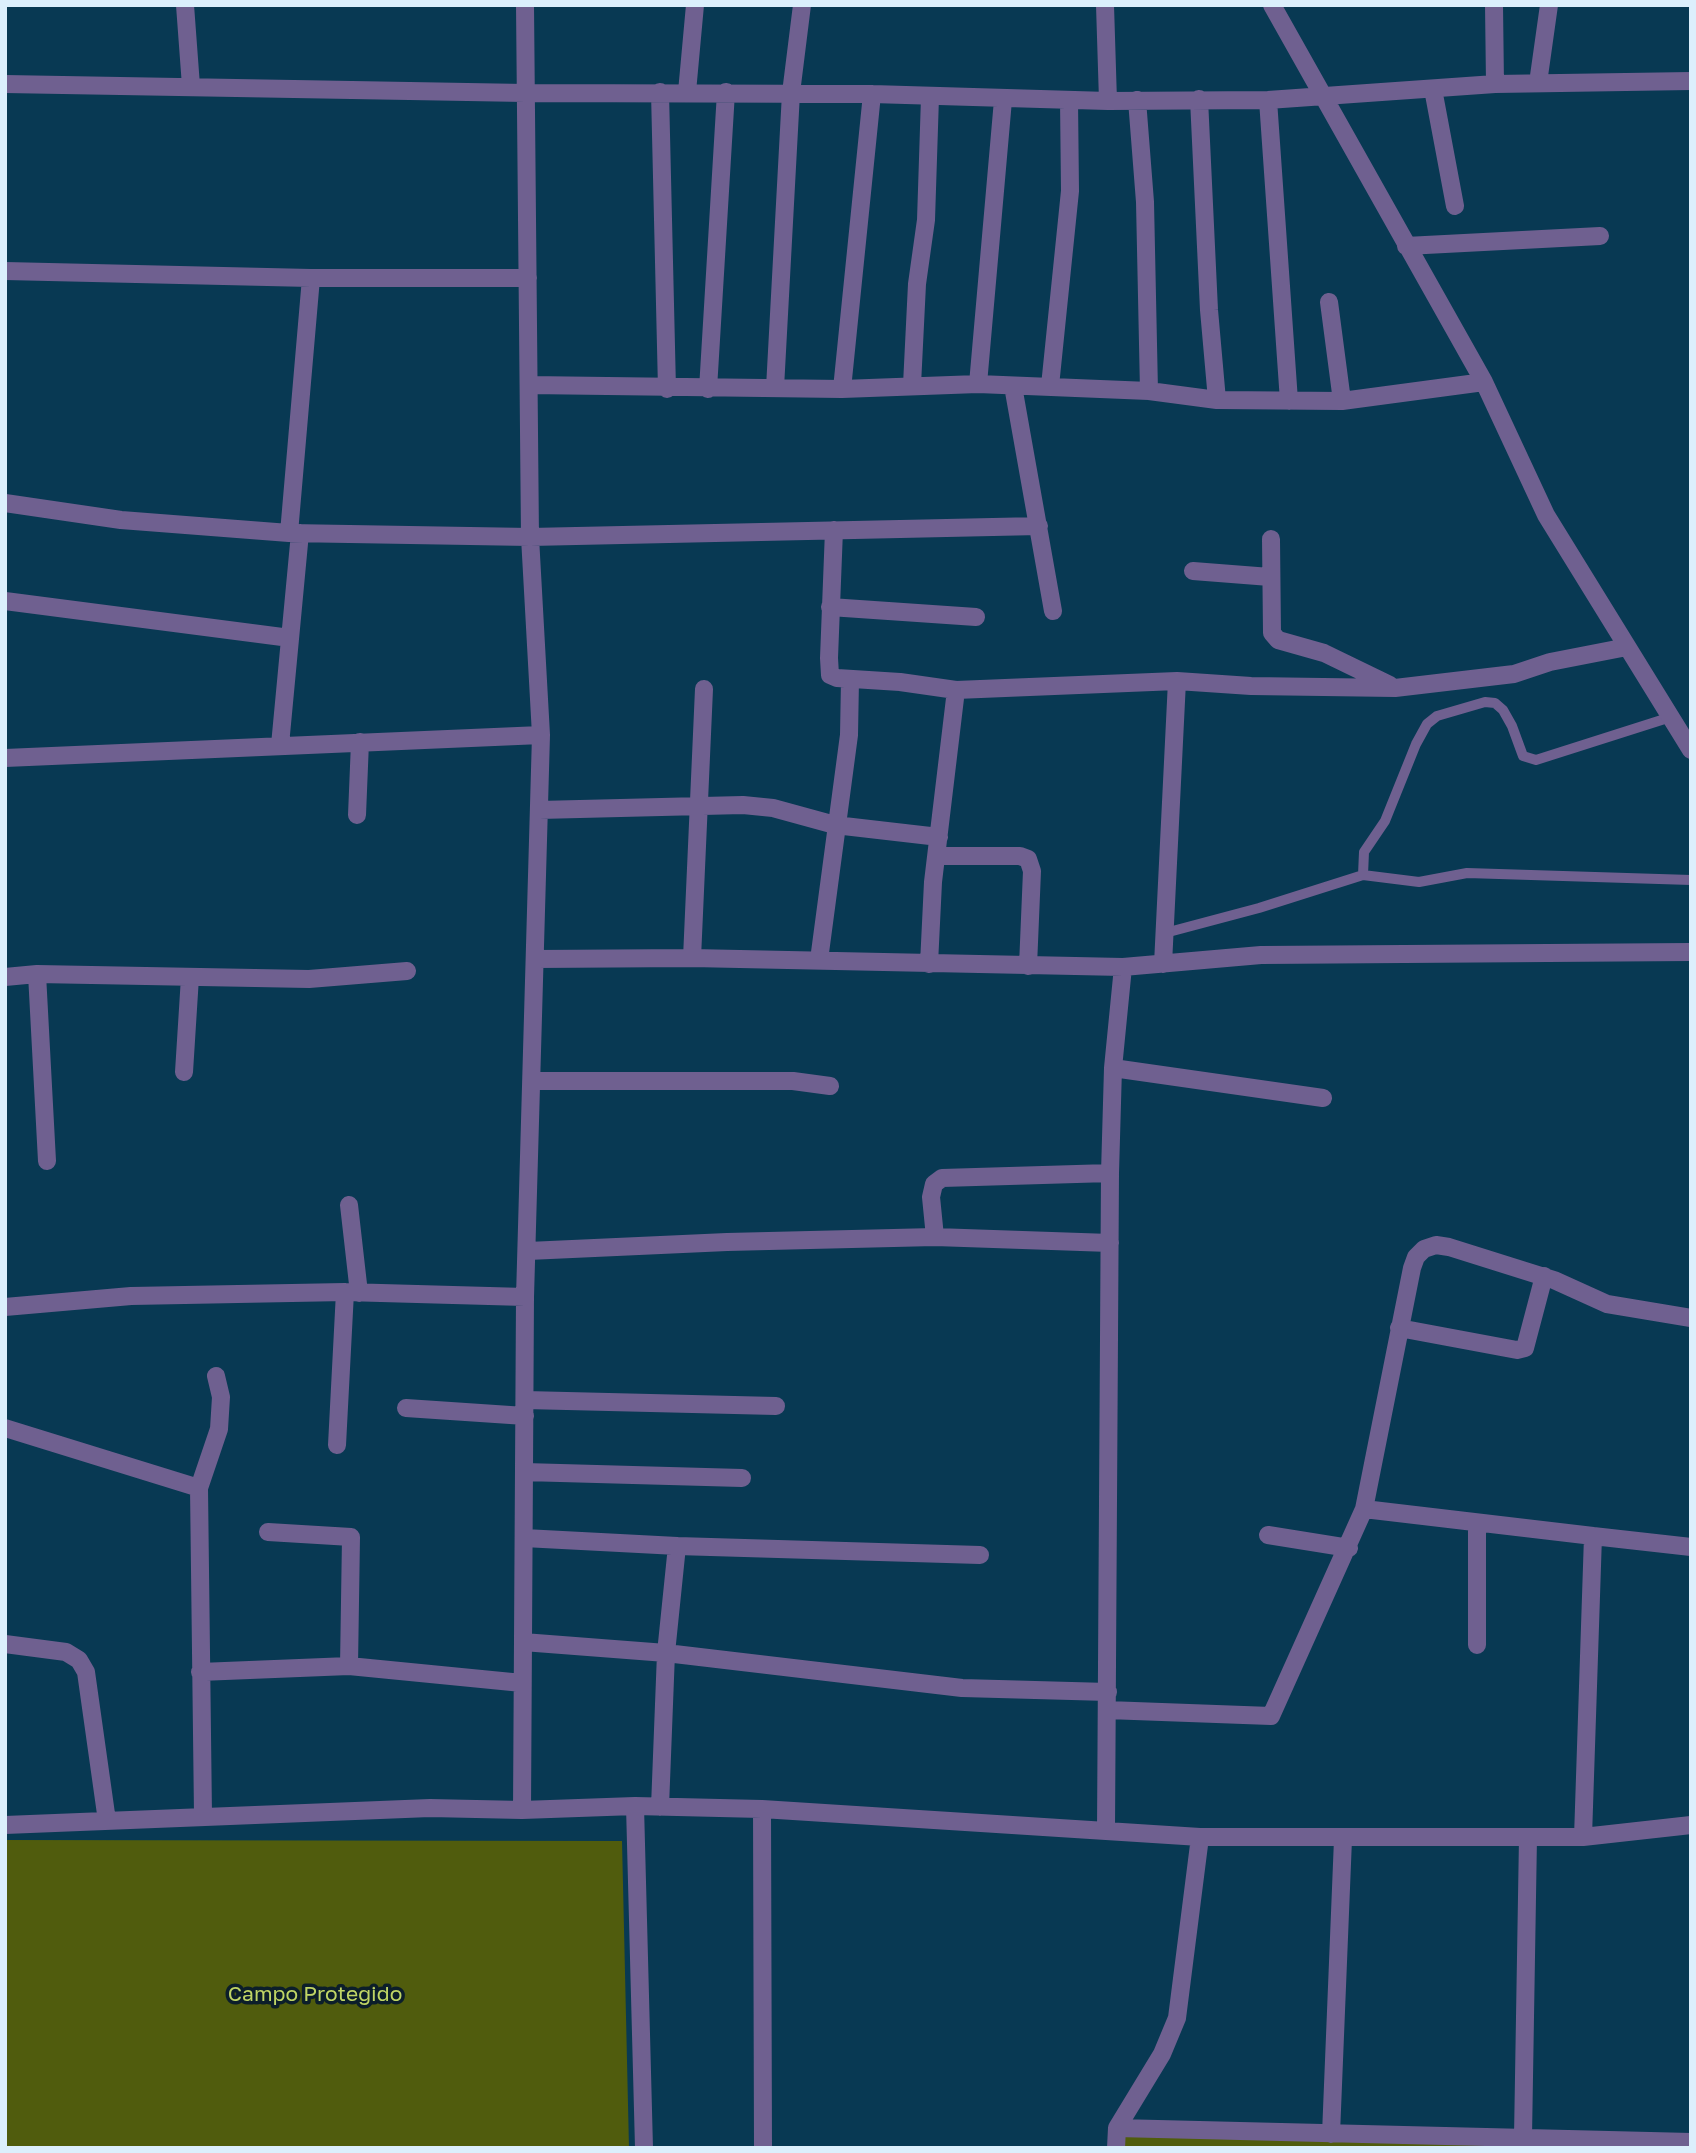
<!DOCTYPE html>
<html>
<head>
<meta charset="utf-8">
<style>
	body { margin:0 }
	#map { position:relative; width:1696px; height:2153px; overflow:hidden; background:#083953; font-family:"Golos Text",sans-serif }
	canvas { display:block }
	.frame { position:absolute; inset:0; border:7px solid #dceffc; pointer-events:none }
</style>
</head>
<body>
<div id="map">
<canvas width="1696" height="2153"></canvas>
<div class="frame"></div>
</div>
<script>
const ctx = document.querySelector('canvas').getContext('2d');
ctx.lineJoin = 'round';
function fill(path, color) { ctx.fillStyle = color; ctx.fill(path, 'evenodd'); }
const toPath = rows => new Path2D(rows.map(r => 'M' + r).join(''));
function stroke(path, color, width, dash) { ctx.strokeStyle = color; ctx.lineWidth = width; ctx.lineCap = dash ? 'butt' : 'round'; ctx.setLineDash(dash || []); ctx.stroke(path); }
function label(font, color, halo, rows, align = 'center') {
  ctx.font = font + ' "Golos Text",sans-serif'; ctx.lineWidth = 7; ctx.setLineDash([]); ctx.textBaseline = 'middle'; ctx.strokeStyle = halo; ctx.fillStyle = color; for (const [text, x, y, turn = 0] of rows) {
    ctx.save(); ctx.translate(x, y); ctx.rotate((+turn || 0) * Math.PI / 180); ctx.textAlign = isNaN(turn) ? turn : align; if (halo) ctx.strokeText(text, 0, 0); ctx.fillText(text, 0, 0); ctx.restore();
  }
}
fill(toPath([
	[5,1840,622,1841,629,2148,5,2148],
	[1124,2125,1691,2148,1124,2148]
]), '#505c0d');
stroke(toPath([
	[1363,875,1419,882,1467,873,1691,880],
	[1165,933,1259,908,1363,875,1364,852,1385,821,1416,744,1427,724,1437,716,1485,702,1495,703,1503,710,1512,726,1523,756,1536,760,1671,717]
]), '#6f6090', 10);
stroke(toPath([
	[185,5,191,86],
	[1105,5,1108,101],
	[1272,5,1484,382,1546,515,1691,750],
	[1494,5,1495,84],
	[1538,83,1549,5],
	[5,84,525,93,872,94,1108,101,1268,100,1495,84,1691,81],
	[1433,89,1455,206],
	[660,92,667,389],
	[687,92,695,5],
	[1199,99,1209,310,1217,400],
	[1137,100,1145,202,1149,391],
	[1268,100,1289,401],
	[1406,246,1600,236],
	[5,271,311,278,528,278],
	[1329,302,1342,401],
	[978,384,1003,100],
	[529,385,842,389,978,384,1149,391,1217,400,1342,401,1484,382],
	[912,385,917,284,926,220,930,97],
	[1013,386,1053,611],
	[1050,386,1070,191,1069,100],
	[775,388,791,93,802,5],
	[708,389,726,92],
	[842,389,872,94],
	[5,503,121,520,289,533,530,537,1039,526],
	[834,530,829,658,830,675,837,678,900,682,956,690,1177,681,1251,686,1395,688,1514,674,1550,662,1627,647],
	[289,533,311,278],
	[1271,539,1272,633,1278,640,1324,653,1390,685],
	[1193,571,1270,577],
	[5,601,290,638],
	[830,607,976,617],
	[280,745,300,533],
	[5,758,541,735],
	[539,810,743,805,773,808,835,825,939,837],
	[357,815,360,742],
	[937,856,1020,856,1028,859,1032,871,1028,966],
	[692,958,704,689],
	[535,959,692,958,1123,967,1261,955,1691,952],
	[819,960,849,735,850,680],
	[929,964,933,882,956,690],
	[1163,964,1177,681],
	[37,974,47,1161],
	[5,977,37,974,309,979,407,971],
	[1113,1068,1323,1098],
	[184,1072,190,977],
	[532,1081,793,1081,830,1086],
	[349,1205,359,1293],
	[935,1237,931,1197,934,1184,942,1178,1110,1173],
	[528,1251,727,1242,935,1237,1110,1243],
	[5,1307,131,1296,345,1292,525,1297],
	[1399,1328,1517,1350,1525,1348,1544,1276],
	[525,1400,776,1406],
	[406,1408,525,1416],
	[5,1428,199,1488],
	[337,1445,345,1292],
	[524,1472,742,1478],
	[1364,1509,1593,1536],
	[1477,1523,1477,1645],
	[268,1532,351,1537,349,1666],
	[1268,1535,1349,1548],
	[524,1538,677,1546,980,1555],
	[523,1642,666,1653,962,1688,1108,1692],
	[5,1644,66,1652,79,1660,86,1672,107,1821],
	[200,1672,349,1666,522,1683],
	[1107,1710,1271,1716,1364,1509,1412,1268,1416,1257,1424,1249,1436,1245,1449,1247,1554,1280,1607,1304,1691,1318],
	[635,1806,644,2148],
	[660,1807,666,1653,677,1546],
	[762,1809,763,2148],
	[522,1810,525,1297,541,735,530,537,525,5],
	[203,1815,199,1488,219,1429,221,1397,216,1376],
	[5,1825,430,1808,522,1810,635,1806,762,1809,1200,1837,1583,1837,1691,1825],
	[1106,1830,1110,1173,1113,1068,1123,967],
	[1583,1837,1593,1536,1691,1547],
	[1117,2128,1691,2142],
	[1331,2134,1343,1839],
	[1523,2137,1528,1837],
	[1116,2148,1117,2128,1162,2054,1177,2018,1200,1837]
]), '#6f6090', 18);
label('21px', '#c0d565', '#0c1e2a', [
	["Campo Protegido",315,1994]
]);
</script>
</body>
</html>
